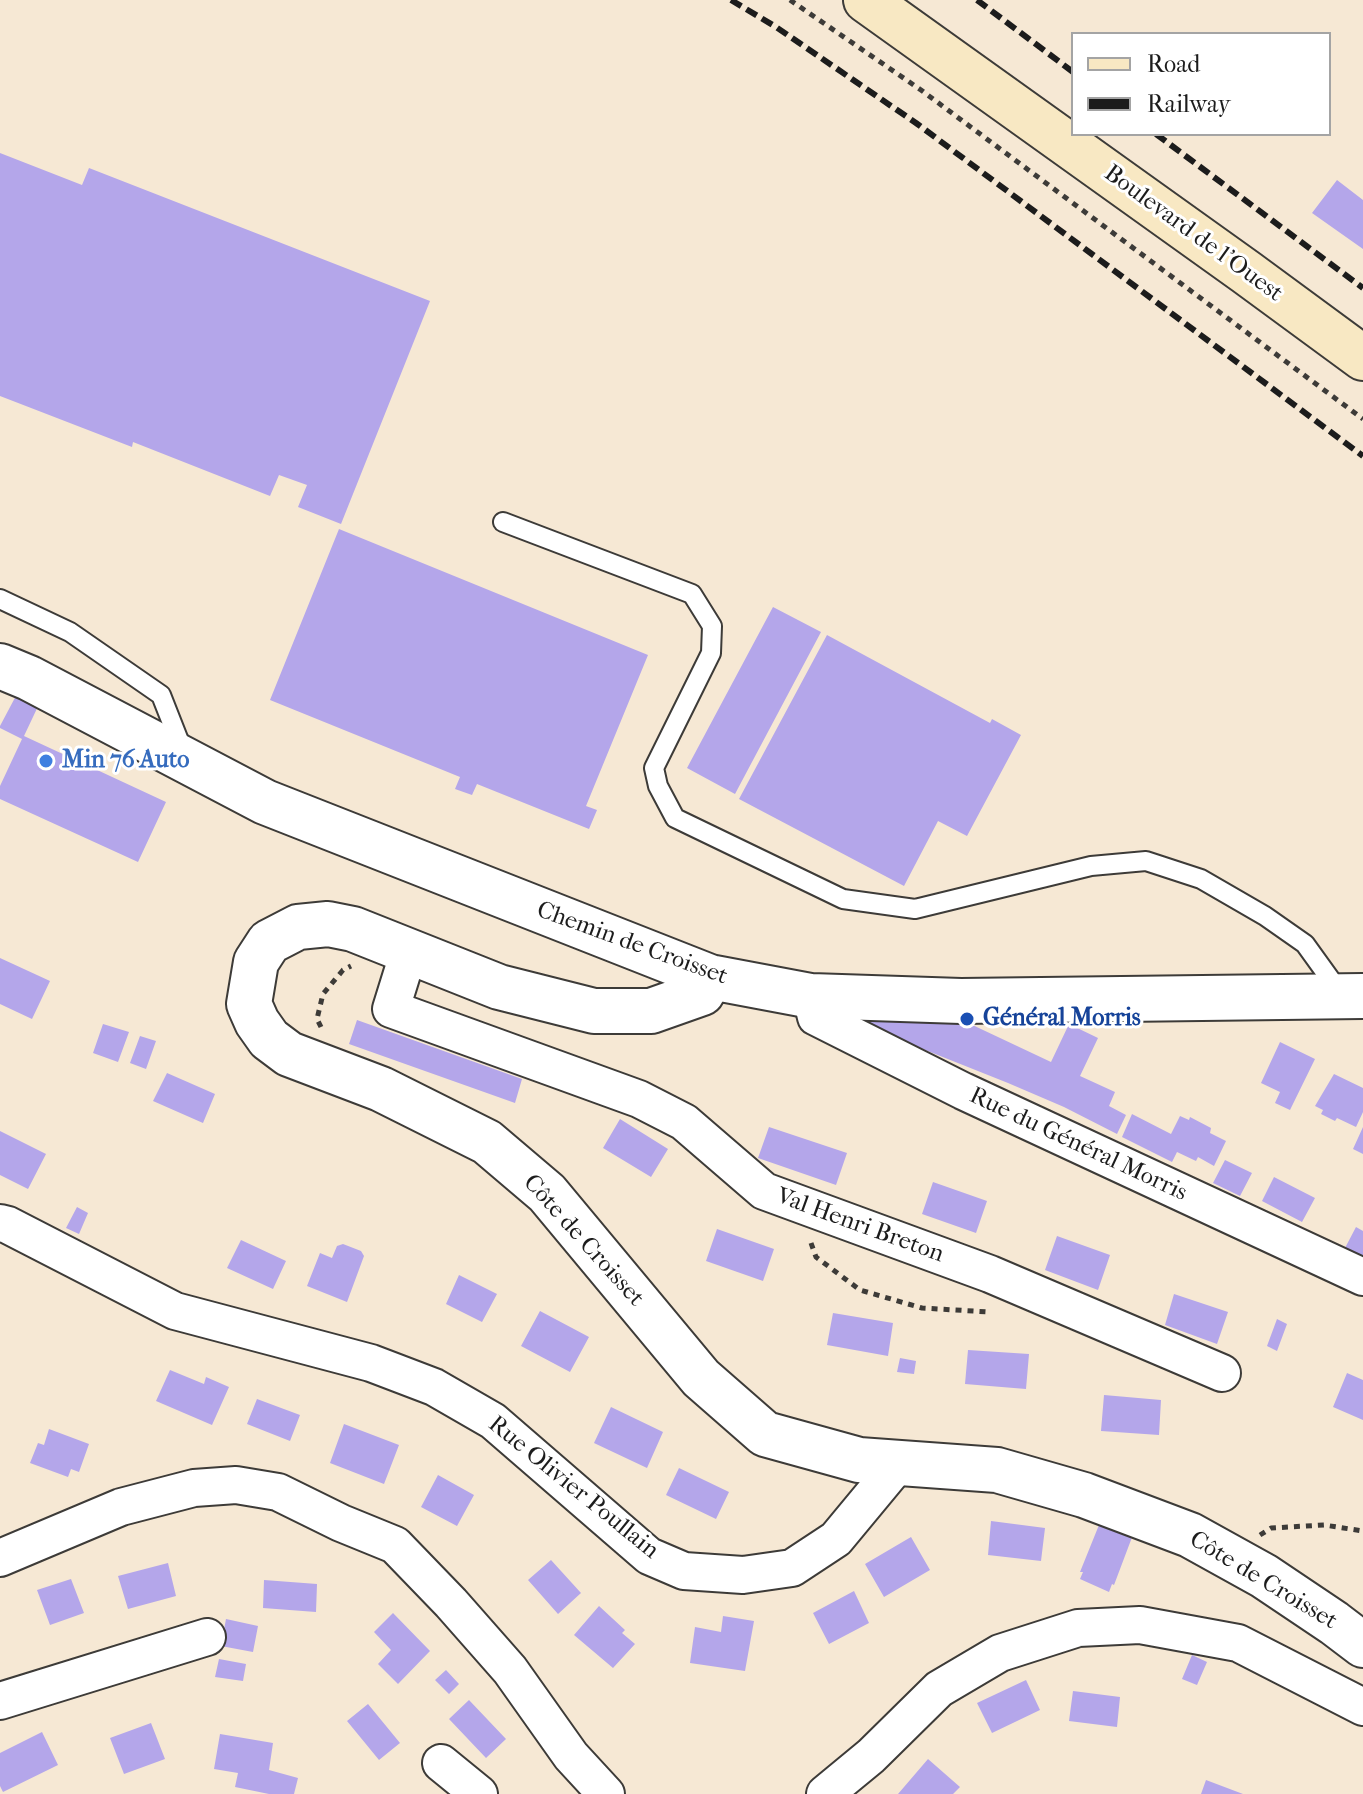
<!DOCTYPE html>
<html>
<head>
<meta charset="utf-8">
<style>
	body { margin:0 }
	#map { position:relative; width:1363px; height:1794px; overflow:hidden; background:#f6e8d4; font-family:"IM FELL French Canon",serif }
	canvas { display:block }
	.legend { position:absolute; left:1071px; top:32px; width:260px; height:104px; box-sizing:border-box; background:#fff; border:2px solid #a4a4a4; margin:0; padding:10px 14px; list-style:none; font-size:24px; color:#1c1c1c }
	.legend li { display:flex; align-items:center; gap:16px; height:40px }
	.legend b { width:40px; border:2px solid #a4a4a4 }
</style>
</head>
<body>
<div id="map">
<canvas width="1363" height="1794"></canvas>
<ul class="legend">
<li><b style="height:10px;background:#f8e8c3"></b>Road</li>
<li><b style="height:10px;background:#1c1c1c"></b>Railway</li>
</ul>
</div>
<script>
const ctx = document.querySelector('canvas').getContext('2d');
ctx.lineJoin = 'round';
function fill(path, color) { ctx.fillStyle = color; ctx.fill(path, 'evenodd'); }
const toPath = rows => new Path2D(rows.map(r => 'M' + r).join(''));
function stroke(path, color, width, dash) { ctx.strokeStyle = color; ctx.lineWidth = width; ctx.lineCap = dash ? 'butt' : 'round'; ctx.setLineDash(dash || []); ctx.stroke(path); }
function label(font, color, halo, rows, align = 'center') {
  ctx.font = font + ' "IM FELL French Canon",serif'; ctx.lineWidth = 6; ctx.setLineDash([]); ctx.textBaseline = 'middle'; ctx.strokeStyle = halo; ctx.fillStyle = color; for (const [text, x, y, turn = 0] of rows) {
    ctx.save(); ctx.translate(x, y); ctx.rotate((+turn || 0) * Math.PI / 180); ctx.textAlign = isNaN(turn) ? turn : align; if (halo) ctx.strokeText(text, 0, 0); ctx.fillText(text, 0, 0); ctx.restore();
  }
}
fill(toPath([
	[0,153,82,185,89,168,430,301,341,524,298,507,307,485,279,475,270,496,133,442,132,447,0,396],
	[1337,180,1363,200,1363,249,1312,213],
	[339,529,648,655,586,806,597,810,589,829,477,784,472,795,455,789,460,777,270,700],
	[773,607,821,632,735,794,687,768],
	[827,635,990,723,992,719,1021,735,967,836,938,821,904,886,739,799],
	[18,692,41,700,24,736,166,802,138,862,0,799,0,786,22,739,0,728,0,726],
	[0,958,50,981,32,1019,0,1004],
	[965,1019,964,1021,1051,1062,1069,1024,1098,1038,1080,1076,1115,1092,1109,1106,1126,1115,1117,1134,1064,1107,1008,1083,865,1026,869,1021],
	[357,1020,522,1079,515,1103,349,1044],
	[103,1024,129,1032,118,1062,93,1053],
	[140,1036,156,1041,146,1069,130,1063],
	[1280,1042,1315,1059,1290,1110,1275,1103,1280,1092,1261,1083],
	[167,1073,215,1094,203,1123,153,1101],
	[1334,1074,1363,1088,1363,1112,1356,1127,1337,1118,1335,1121,1321,1114,1323,1110,1315,1106],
	[1132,1114,1171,1134,1180,1116,1189,1120,1190,1117,1211,1128,1210,1133,1226,1141,1214,1166,1198,1157,1196,1161,1177,1152,1172,1162,1122,1137],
	[620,1119,668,1149,651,1177,603,1148],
	[769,1127,847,1153,836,1185,758,1158],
	[1363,1127,1363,1154,1353,1149],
	[0,1131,46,1154,28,1189,0,1175],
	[1225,1160,1252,1173,1240,1196,1213,1183],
	[1274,1177,1315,1198,1302,1222,1262,1201],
	[933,1182,987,1201,976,1233,922,1214],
	[77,1207,88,1213,79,1234,66,1228],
	[1356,1227,1363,1231,1363,1258,1345,1248],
	[717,1229,774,1249,763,1281,706,1261],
	[1057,1236,1110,1255,1098,1290,1045,1270],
	[241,1240,286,1261,273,1289,227,1268],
	[343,1244,361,1251,364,1256,347,1302,307,1286,320,1253,332,1258,337,1246],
	[459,1275,497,1294,482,1322,446,1304],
	[1174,1294,1228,1312,1217,1344,1165,1325],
	[540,1311,589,1337,570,1372,521,1346],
	[833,1313,893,1323,888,1356,827,1345],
	[1277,1319,1287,1324,1277,1351,1267,1346],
	[968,1350,1029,1354,1026,1389,965,1384],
	[900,1358,916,1361,914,1374,897,1372],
	[170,1370,204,1384,206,1377,229,1387,212,1425,156,1401],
	[1347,1373,1363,1380,1363,1420,1333,1407],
	[1104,1395,1161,1400,1159,1435,1101,1431],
	[257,1399,300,1415,290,1441,247,1424],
	[611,1407,663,1432,647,1468,594,1443],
	[344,1424,399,1445,384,1484,330,1463],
	[49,1429,89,1444,79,1472,71,1469,68,1477,30,1463,38,1443,44,1445],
	[679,1468,729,1492,716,1519,666,1495],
	[438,1475,474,1495,457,1526,421,1507],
	[1101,1520,1134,1532,1114,1585,1112,1584,1109,1592,1080,1579,1083,1572,1080,1572],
	[991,1521,1045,1528,1041,1561,988,1555],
	[911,1537,930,1570,884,1597,865,1564],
	[551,1560,581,1593,558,1614,528,1580],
	[168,1563,176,1596,128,1609,118,1576],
	[71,1579,84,1613,50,1625,37,1590],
	[264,1580,317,1584,316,1612,263,1608],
	[854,1591,869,1623,829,1644,813,1613],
	[599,1606,625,1630,622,1633,635,1644,613,1668,574,1635],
	[393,1613,430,1651,398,1684,378,1664,391,1650,374,1632],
	[723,1616,754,1621,745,1671,690,1663,695,1627,721,1632],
	[226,1619,258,1626,253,1652,221,1646],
	[1192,1655,1207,1662,1197,1685,1182,1679],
	[219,1659,246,1664,243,1681,215,1677],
	[446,1670,459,1684,449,1694,435,1680],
	[1026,1680,1040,1710,992,1733,977,1703],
	[1073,1691,1120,1697,1117,1727,1069,1721],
	[469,1700,506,1739,486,1758,449,1719],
	[368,1704,400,1743,379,1760,347,1721],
	[151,1723,165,1759,124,1774,110,1738],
	[42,1732,58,1765,3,1792,0,1786,0,1753],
	[220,1734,273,1743,269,1770,298,1778,294,1794,269,1794,235,1787,238,1773,214,1769],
	[928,1759,960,1787,953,1794,898,1794],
	[1206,1780,1243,1794,1201,1794]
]), '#b4a6ea');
const service = toPath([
	[503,522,692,594,712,626,711,653,654,768,658,786,675,818,843,899,915,909,1091,866,1146,861,1201,879,1265,916,1305,944,1341,994],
	[0,599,70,632,161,695,183,751]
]);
const minor = toPath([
	[409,951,391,1009,639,1099,684,1122,764,1191,990,1274,1222,1373],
	[811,996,816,1017,963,1091,1363,1277],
	[0,1223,8,1225,175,1311,371,1363,434,1387,493,1421,649,1556,684,1571,743,1575,792,1568,836,1539,899,1463],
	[0,1558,121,1507,194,1488,236,1485,278,1492,341,1523,395,1545,451,1603,510,1670,571,1756,606,1794],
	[0,1701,207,1637],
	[441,1763,479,1794],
	[825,1794,871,1756,939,1689,1000,1653,1078,1628,1140,1625,1238,1643,1363,1707]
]);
const tertiary = toPath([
	[0,666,29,678,265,802,710,977,811,996,961,1001,1363,996],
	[710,977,702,993,651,1011,594,1011,499,987,353,929,328,924,298,927,269,942,256,962,249,1004,257,1022,269,1039,289,1054,381,1089,487,1142,547,1193,701,1378,765,1434,859,1460,997,1470,1084,1495,1190,1535,1264,1576,1334,1623,1363,1645]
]);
const secondary = toPath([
	[866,0,1246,272,1363,358]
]);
stroke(service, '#3d3b38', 22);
stroke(minor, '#3d3b38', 40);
stroke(tertiary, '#3d3b38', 48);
stroke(secondary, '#3d3b38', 48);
stroke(toPath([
	[790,0,921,90,1363,419],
	[321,1027,317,1019,323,994,343,970,351,966],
	[811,1243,816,1257,860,1290,922,1308,989,1312],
	[1260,1535,1271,1528,1324,1525,1363,1531]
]), '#3d3b38', 5, [6, 6]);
stroke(service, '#fff', 18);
stroke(minor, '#fff', 36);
stroke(tertiary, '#fff', 44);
stroke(secondary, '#f8e8c3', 44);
stroke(toPath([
	[731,0,776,27,916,123,1363,456],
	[977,0,1073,72],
	[1156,134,1363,288]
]), '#1c1c1c', 6, [12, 6]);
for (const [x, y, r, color] of [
	[46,761,8,"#3f7fe0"],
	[967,1019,8,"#1a4fb4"]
]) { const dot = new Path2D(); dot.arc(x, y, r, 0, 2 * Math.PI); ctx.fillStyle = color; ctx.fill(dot); stroke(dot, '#fff', 3); }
label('24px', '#1c1c1c', '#fff', [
	["Boulevard de l'Ouest",1193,234,36],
	["Chemin de Croisset",632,944,20],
	["Rue du Général Morris",1078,1145,25],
	["Val Henri Breton",860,1226,20],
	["Côte de Croisset",583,1241,48],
	["Rue Olivier Poullain",573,1488,39],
	["Côte de Croisset",1263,1581,31]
]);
label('bold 24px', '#366cbe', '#fff', [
	["Min 76 Auto",62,761]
], 'left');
label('bold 24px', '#164399', '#fff', [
	["Général Morris",983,1019]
], 'left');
</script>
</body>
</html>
